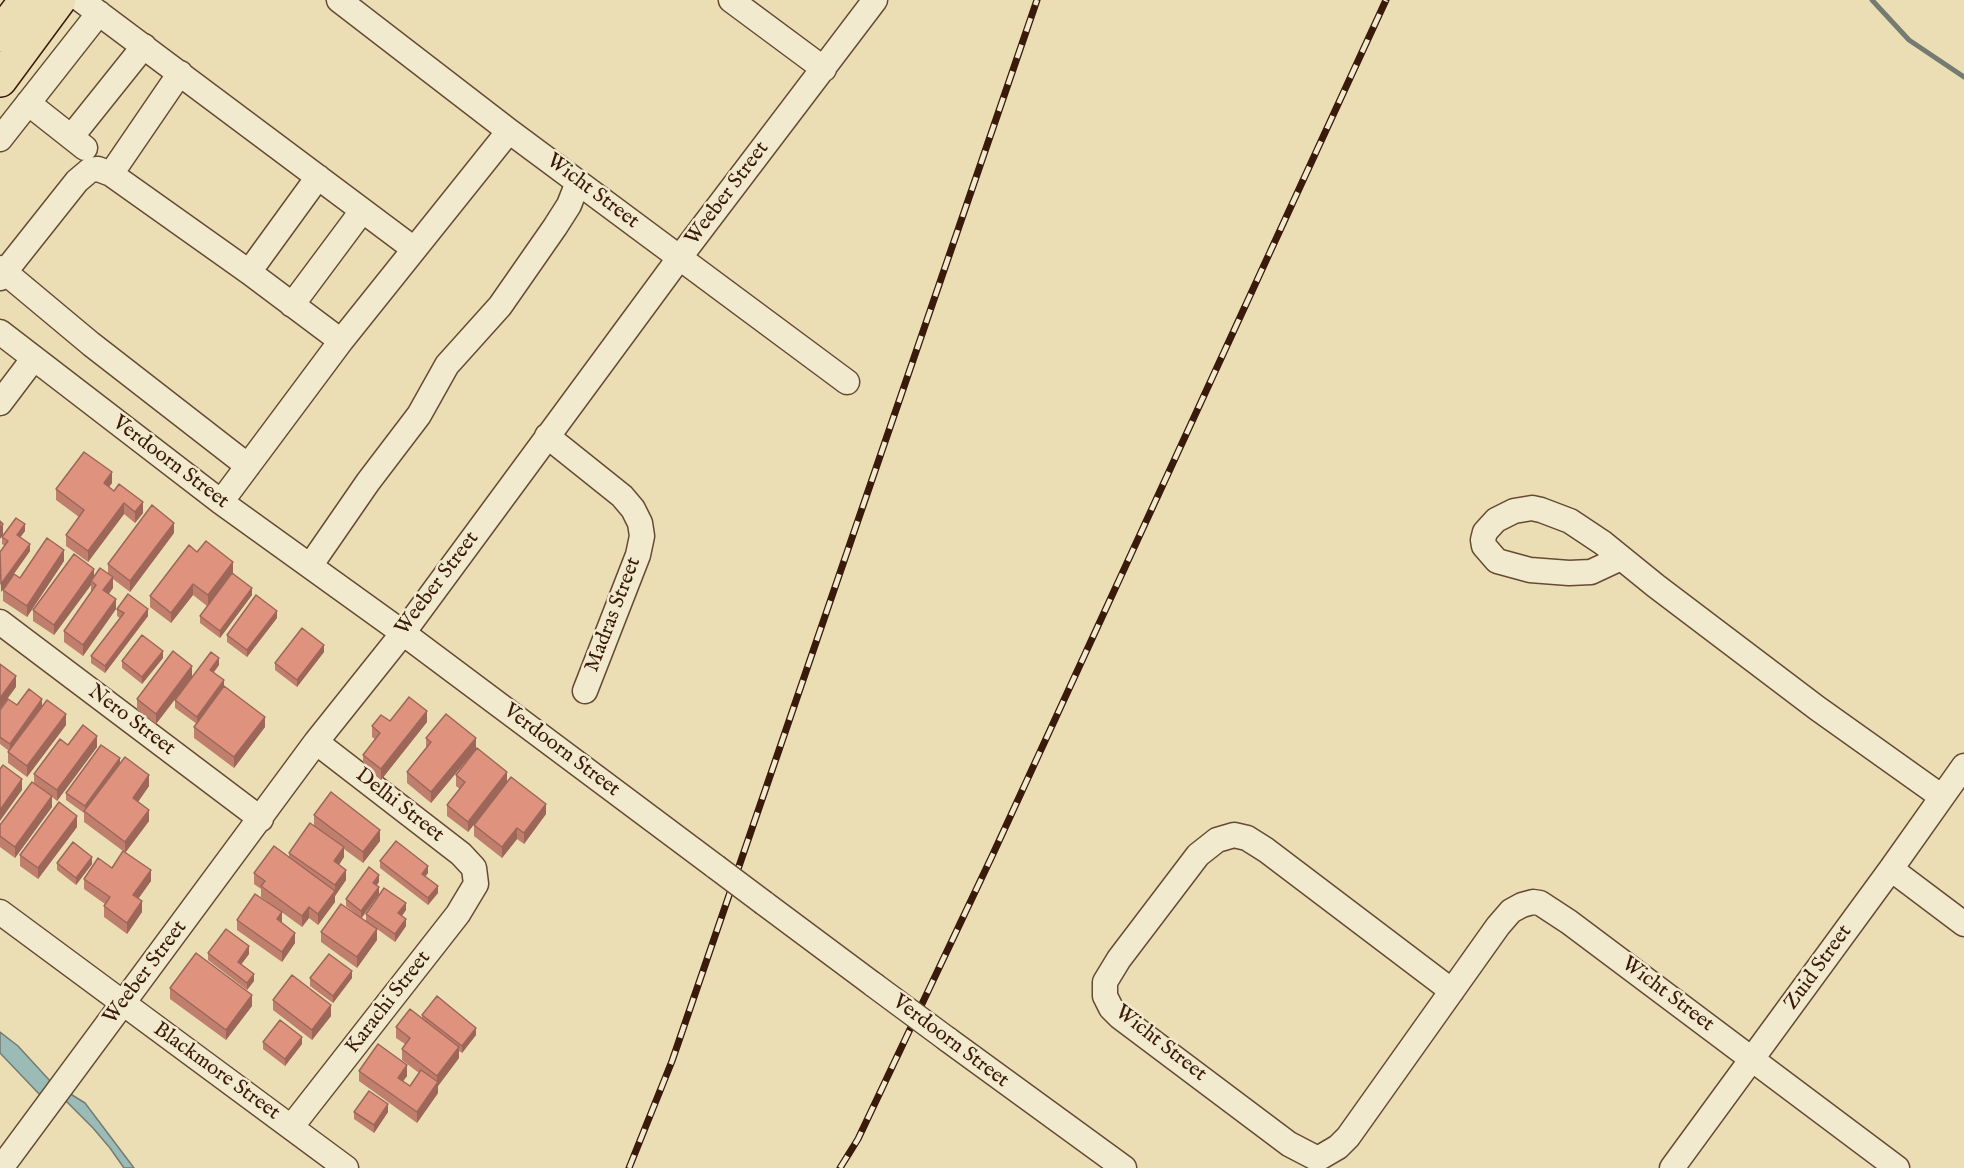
<!DOCTYPE html>
<html>
<head>
<meta charset="utf-8">
<style>
	body { margin:0 }
	canvas { display:block; background:#ebdeb4 }
</style>
</head>
<body>
<canvas width="1964" height="1168"></canvas>
<script>
const ctx = document.querySelector('canvas').getContext('2d');
ctx.lineJoin = 'round';
function fill(path, color) { ctx.fillStyle = color; ctx.fill(path, 'evenodd'); }
const toPath = rows => new Path2D(rows.map(r => 'M' + r).join(''));
function stroke(path, color, width, dash) { ctx.strokeStyle = color; ctx.lineWidth = width; ctx.lineCap = dash ? 'butt' : 'round'; ctx.setLineDash(dash || []); ctx.stroke(path); }
function label(font, color, halo, rows, align = 'center') {
  ctx.font = font + ' "IM FELL English",serif'; ctx.lineWidth = 5; ctx.setLineDash([]); ctx.textBaseline = 'middle'; ctx.strokeStyle = halo; ctx.fillStyle = color; for (const [text, x, y, turn = 0] of rows) {
    ctx.save(); ctx.translate(x, y); ctx.rotate((+turn || 0) * Math.PI / 180); ctx.textAlign = isNaN(turn) ? turn : align; if (halo) ctx.strokeText(text, 0, 0); ctx.fillText(text, 0, 0); ctx.restore();
  }
}
const water = toPath([
	[0,1032,18,1046,51,1082,85,1103,134,1168,124,1168,110,1148,93,1128,67,1102,41,1096,0,1053,0,1032]
]);
fill(water, '#9bbbb6');
stroke(water, '#747b71', 1.5);
stroke(toPath([
	[1872,0,1909,40,1964,77]
]), '#747b71', 5);
const minor = toPath([
	[81,0,414,249],
	[339,0,509,131,847,382],
	[731,0,824,69],
	[28,103,85,148],
	[72,136,144,46],
	[0,139,99,13],
	[111,174,180,73],
	[0,268,91,344,248,466],
	[249,272,318,177],
	[0,278,77,181,90,170,98,169,111,174,249,272,341,341],
	[292,305,362,211],
	[0,332,221,502,403,633,716,867],
	[0,403,34,358],
	[547,436,622,496,633,509,640,523,642,536,638,555,585,691],
	[221,502,341,341,509,131],
	[1621,558,1591,572,1569,573,1530,570,1497,561,1484,546,1483,540,1485,532,1496,520,1514,511,1532,508,1541,510,1570,521,1603,543,1656,586,1817,708,1942,797],
	[310,566,368,482,419,415,447,365,500,306,555,227,569,205,578,182],
	[0,622,261,819],
	[1891,869,1964,924],
	[764,903,874,985],
	[0,912,346,1168],
	[1452,991,1266,850,1247,838,1234,835,1217,840,1198,855,1119,959,1105,982,1105,996,1111,1008,1120,1017,1289,1144,1314,1157,1321,1157,1338,1147,1348,1137,1498,926,1511,911,1522,905,1533,902,1540,903,1569,922,1897,1168],
	[947,1039,1124,1168],
	[292,1126,458,914,476,884,474,868,461,854,316,742],
	[1,1168,316,742,403,633,680,257,875,0],
	[1672,1168,1891,869,1964,766]
]);
const highway = toPath([
	[0,35,26,0],
	[0,80,59,0]
]);
stroke(minor, '#664b34', 27);
stroke(highway, '#3a1a0a', 36);
stroke(minor, '#f2eace', 24);
stroke(highway, '#ebdeb4', 33);
const rail = toPath([
	[629,1168,672,1061,1037,0],
	[840,1168,858,1139,993,854,1386,0]
]);
stroke(rail, '#3a1a0a', 7);
stroke(rail, '#f2eace', 4.5, [14]);
const minorBridge = toPath([
	[716,867,764,903],
	[874,985,947,1039]
]);
stroke(minorBridge, '#664b34', 27, []);
stroke(minorBridge, '#f2eace', 24);
fill(toPath([
	[112,483,109,487,143,513,135,523,124,514,88,562,66,546,66,535,79,517,56,500,56,489],
	[25,531,20,537,30,551,1,592,0,552,5,546,2,544,2,537],
	[174,533,130,592,113,579,113,588,109,594,116,609,83,656,64,642,64,631,91,592,91,585,54,635,33,621,33,610,94,576,108,574,108,564],
	[197,552,233,573,252,595,220,638,200,623,200,616,207,606,193,595,171,623,150,607,150,596],
	[64,561,27,617,3,601,3,590,20,578],
	[117,609,148,616,105,673,91,663,91,656,120,618,117,616],
	[277,618,247,657,227,642,227,635],
	[324,652,297,687,275,670,275,663],
	[163,658,142,684,122,668,122,661],
	[219,665,214,672,224,687,265,727,234,768,194,738,194,727,197,724,175,708,175,700],
	[192,677,156,724,137,710,137,699],
	[17,705,42,706,66,725,27,777,8,763,8,752,9,751,0,744,0,710],
	[390,721,427,722,381,780,363,766,363,755,375,739,372,737,372,726],
	[426,738,476,749,431,803,407,783,407,772,426,748],
	[68,745,97,747,57,801,52,797,52,807,15,858,0,847,0,825,34,783,34,774],
	[120,764,149,786,138,802,149,821,125,853,151,881,138,899,142,912,127,934,104,917,104,906,105,904,84,889,84,879,112,868,123,851,84,822,84,813,66,800,66,793],
	[456,775,507,782,546,814,524,844,517,839,502,858,474,836,474,825,484,812,468,832,447,816,447,805,460,789,456,786],
	[314,815,380,841,363,863,344,849,344,857,339,865,346,880,335,896,335,902,318,925,309,918,302,927,261,897,261,889,254,884,254,873,289,857,289,853,314,826],
	[77,827,38,879,20,866,20,855],
	[380,861,428,873,425,876,438,893,428,905,380,868],
	[57,863,92,864,76,885,57,870],
	[379,882,377,885,379,894,362,918,366,921,366,914,406,910,402,916,406,926,395,942,377,929,377,940,357,968,321,942,321,932,356,914,346,906,346,899],
	[237,920,282,923,295,943,282,962,237,930],
	[208,953,249,954,241,964,254,981,247,990,208,960],
	[310,978,352,978,333,1003,310,986],
	[170,988,252,1006,226,1040,170,999],
	[273,1000,331,1016,312,1040,273,1010],
	[422,1015,476,1035,462,1053,459,1051,459,1058,438,1086,438,1093,417,1123,359,1081,359,1071,407,1076,403,1081,410,1086,419,1073,402,1060,402,1049,405,1044,396,1038,396,1027,422,1019],
	[263,1042,302,1044,285,1066,263,1049],
	[354,1112,388,1112,374,1133,354,1119]
]), '#c07e6d');
fill(toPath([
	[112,472,112,483,104,494,104,483],
	[143,502,143,513,135,523,135,512],
	[124,503,124,514,88,562,88,551],
	[174,523,174,533,130,592,130,581],
	[3,524,3,535,0,539,0,529],
	[25,524,25,531,17,542,17,535],
	[30,544,30,551,1,592,1,584],
	[64,550,64,561,27,617,27,606],
	[233,562,233,573,208,606,208,595],
	[94,569,94,579,91,581,91,585,54,635,54,625],
	[113,577,113,588,103,601,103,590],
	[193,584,193,595,171,623,171,613],
	[252,588,252,595,220,638,220,631],
	[116,599,116,609,83,656,83,645],
	[148,609,148,616,105,673,105,666],
	[277,611,277,618,247,657,247,650],
	[324,645,324,652,297,687,297,680],
	[163,651,163,658,142,684,142,677],
	[219,658,219,665,210,677,210,670],
	[192,666,192,677,156,724,156,714],
	[16,676,16,687,0,709,0,698],
	[224,680,224,687,197,724,197,717],
	[42,699,42,706,10,751,10,744],
	[427,711,427,722,381,780,381,769],
	[66,714,66,725,27,777,27,766],
	[265,717,265,727,234,768,234,757],
	[97,736,97,747,57,801,57,790],
	[476,738,476,749,431,803,431,792],
	[120,758,120,765,85,811,85,806],
	[507,772,507,783,468,832,468,822],
	[149,775,149,786,133,809,133,798],
	[22,779,22,790,0,821,0,810],
	[52,796,52,807,15,858,15,847],
	[546,804,546,814,524,844,524,833],
	[149,810,149,821,125,853,125,842],
	[77,816,77,827,38,879,38,868],
	[517,828,517,839,502,858,502,847],
	[380,830,380,841,363,863,363,852],
	[344,847,344,857,334,872,334,861],
	[92,857,92,864,76,885,76,878],
	[428,866,428,873,422,881,422,874],
	[151,870,151,881,133,906,133,895],
	[346,870,346,880,335,896,335,885],
	[379,875,379,882,373,890,373,883],
	[438,886,438,893,428,905,428,898],
	[379,887,379,894,361,918,361,911],
	[335,891,335,902,318,925,318,914],
	[142,901,142,912,127,934,127,923],
	[406,903,406,910,398,921,398,913],
	[309,907,309,918,302,927,302,916],
	[282,912,282,923,277,919],
	[406,919,406,926,395,942,395,934],
	[377,929,377,940,357,968,357,957],
	[295,933,295,943,282,962,282,952],
	[249,946,249,954,238,969,238,962],
	[352,971,352,978,333,1003,333,996],
	[254,974,254,981,247,990,247,983],
	[252,995,252,1006,226,1040,226,1030],
	[331,1005,331,1016,312,1040,312,1030],
	[476,1028,476,1035,462,1053,462,1046],
	[302,1037,302,1044,285,1066,285,1059],
	[459,1047,459,1058,438,1086,438,1093,417,1123,417,1112,437,1083,437,1076],
	[407,1065,407,1076,398,1088,398,1078],
	[388,1104,388,1112,374,1133,374,1125]
]), '#9c6759');
const building = toPath([
	[84,452,112,472,104,483,114,491,119,484,143,502,135,512,124,503,88,551,66,535,84,510,56,489,84,452],
	[152,505,174,523,130,581,108,564,152,505],
	[16,518,25,524,17,535,30,544,1,584,0,552,8,541,2,537,16,518],
	[0,521,3,524,0,529,0,521],
	[47,538,64,550,27,606,3,590,14,574,20,578,47,538],
	[206,541,233,562,208,595,193,584,171,613,150,596,189,545,197,552,206,541],
	[74,554,94,569,54,625,33,610,74,554],
	[100,568,113,577,103,590,116,599,83,645,64,631,96,585,91,581,100,568],
	[232,573,252,588,220,631,200,616,232,573],
	[128,594,148,609,105,666,91,656,124,613,117,609,128,594],
	[256,595,277,611,247,650,227,635,256,595],
	[302,628,324,645,297,680,275,663,302,628],
	[142,635,163,651,142,677,122,661,142,635],
	[173,651,192,666,156,714,137,699,173,651],
	[211,652,219,658,210,670,224,680,197,717,175,700,211,652],
	[0,664,16,676,0,698,0,664],
	[224,686,265,717,234,757,194,727,224,686],
	[29,689,42,699,10,744,0,737,0,710,8,699,17,705,29,689],
	[409,697,427,711,381,769,363,755,380,733,372,726,381,715,390,721,409,697],
	[47,700,66,714,27,766,8,752,47,700],
	[446,714,476,738,431,792,407,772,431,742,426,738,446,714],
	[83,725,97,736,57,790,34,774,60,739,68,745,83,725],
	[101,745,120,758,85,806,66,793,101,745],
	[477,748,507,772,468,822,447,805,465,782,456,775,477,748],
	[125,757,149,775,133,798,149,810,125,842,84,811,125,757],
	[3,765,22,779,0,810,0,769,3,765],
	[511,777,546,804,524,833,517,828,502,847,474,825,511,777],
	[32,782,52,796,15,847,0,836,0,825,32,782],
	[331,792,380,830,363,852,314,815,331,792],
	[59,802,77,816,38,868,20,855,59,802],
	[310,823,344,847,334,861,346,870,335,885,289,853,310,823],
	[396,841,428,866,422,874,438,886,428,898,380,861,396,841],
	[73,842,92,857,76,878,57,863,73,842],
	[274,846,335,891,318,914,309,907,302,916,261,886,265,881,254,873,274,846],
	[123,851,151,870,133,895,142,901,127,923,104,906,110,897,84,879,98,858,112,868,123,851],
	[369,867,379,875,373,883,379,887,361,911,346,899,369,867],
	[384,888,406,903,398,913,406,919,395,934,366,914,384,888],
	[255,894,282,912,277,919,295,933,282,952,237,920,255,894],
	[341,904,377,929,357,957,321,932,341,904],
	[226,929,249,946,238,962,254,974,247,983,208,953,226,929],
	[196,953,252,995,226,1030,170,988,196,953],
	[329,954,352,971,333,996,310,978,329,954],
	[292,975,331,1005,312,1030,273,1000,292,975],
	[437,996,476,1028,462,1046,422,1015,437,996],
	[410,1009,459,1047,437,1076,402,1049,410,1038,396,1027,410,1009],
	[280,1020,302,1037,285,1059,263,1042,280,1020],
	[378,1044,407,1065,398,1078,410,1086,421,1070,438,1082,417,1112,359,1071,378,1044],
	[369,1091,388,1104,374,1125,354,1112,369,1091]
]);
fill(building, '#df937f');
stroke(building, '#9c6759', 1.5);
label('21px', '#3a1a0a', '#f2eace', [
	["Wicht Street",592,192,37],
	["Weeber Street",728,194,-53],
	["Verdoorn Street",170,463,37],
	["Weeber Street",438,584,-53],
	["Madras Street",614,615,-69],
	["Nero Street",131,721,37],
	["Verdoorn Street",561,751,37],
	["Delhi Street",399,806,38],
	["Zuid Street",1819,968,-54],
	["Weeber Street",146,973,-53],
	["Wicht Street",1667,995,37],
	["Karachi Street",389,1003,-52],
	["Verdoorn Street",950,1042,37],
	["Wicht Street",1160,1044,38],
	["Blackmore Street",216,1072,36]
]);
</script>
</body>
</html>
